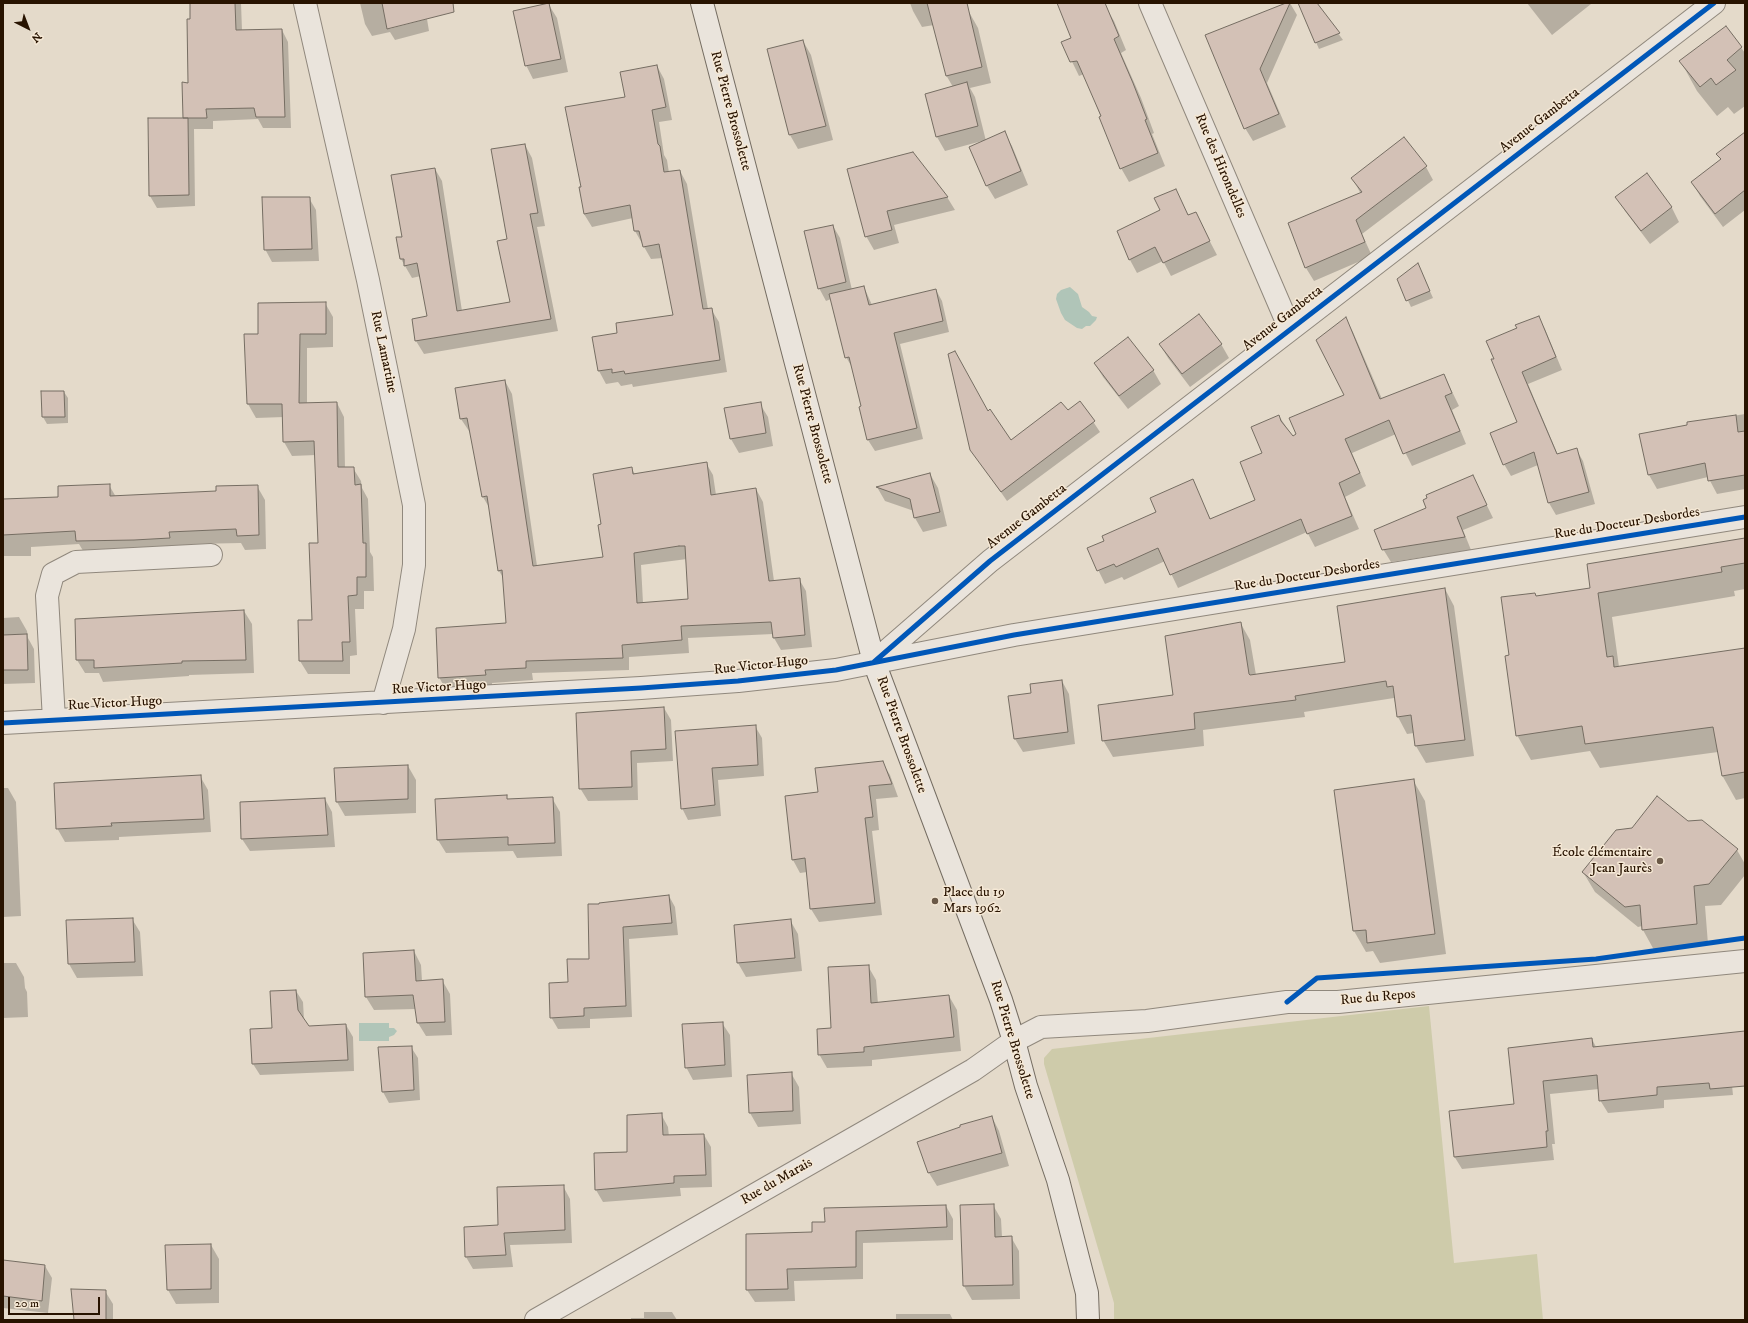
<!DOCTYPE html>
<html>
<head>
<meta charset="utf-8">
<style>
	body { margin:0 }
	#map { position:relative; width:1748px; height:1323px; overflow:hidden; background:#e4daca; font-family:"IM FELL DW Pica",serif }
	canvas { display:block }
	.frame { position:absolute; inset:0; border:4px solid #281300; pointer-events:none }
	.north { position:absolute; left:8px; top:8px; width:40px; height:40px; -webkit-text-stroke:3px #f5e8d5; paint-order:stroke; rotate:138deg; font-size:11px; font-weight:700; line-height:16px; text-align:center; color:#281300 }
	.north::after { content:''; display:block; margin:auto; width:14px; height:18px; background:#281300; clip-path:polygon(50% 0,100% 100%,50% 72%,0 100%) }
	.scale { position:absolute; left:8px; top:1297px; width:92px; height:18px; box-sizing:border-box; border:2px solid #281300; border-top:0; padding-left:5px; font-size:12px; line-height:14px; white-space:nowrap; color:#281300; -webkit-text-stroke:3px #f5e8d5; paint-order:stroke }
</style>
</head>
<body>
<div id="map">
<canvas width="1748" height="1323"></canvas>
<div class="frame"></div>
<div class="north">N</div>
<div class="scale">20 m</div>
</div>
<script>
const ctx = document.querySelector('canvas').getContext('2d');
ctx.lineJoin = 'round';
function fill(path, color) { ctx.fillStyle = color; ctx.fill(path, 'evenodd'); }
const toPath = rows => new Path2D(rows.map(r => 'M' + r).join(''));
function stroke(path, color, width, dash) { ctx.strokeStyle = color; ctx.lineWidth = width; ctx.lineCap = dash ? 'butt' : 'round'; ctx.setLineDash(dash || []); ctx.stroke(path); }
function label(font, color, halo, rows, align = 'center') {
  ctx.font = font + ' "IM FELL DW Pica",serif'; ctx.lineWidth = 3; ctx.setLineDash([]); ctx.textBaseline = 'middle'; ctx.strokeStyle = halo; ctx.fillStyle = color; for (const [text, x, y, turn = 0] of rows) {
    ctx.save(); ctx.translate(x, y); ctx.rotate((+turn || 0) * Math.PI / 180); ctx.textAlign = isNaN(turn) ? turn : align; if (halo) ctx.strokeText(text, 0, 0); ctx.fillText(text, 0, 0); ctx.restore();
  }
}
fill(toPath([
	[1429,1006,1454,1263,1537,1254,1543,1320,1114,1320,1114,1303,1044,1064,1044,1058,1052,1049]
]), '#cecbaa');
fill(toPath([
	[1070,287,1078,294,1082,307,1089,312,1092,316,1097,317,1096,320,1090,326,1086,326,1082,329,1077,328,1065,320,1061,313,1056,299,1057,294,1061,290],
	[359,1023,389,1023,389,1028,394,1028,397,1031,394,1035,389,1037,389,1041,359,1041]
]), '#b0c5b8');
fill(toPath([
	[191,3,241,3,242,30,282,30,288,42,291,128,263,128,258,119,213,121,213,129,194,129,195,206,157,208,150,196,185,119,189,84],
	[360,3,420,3,389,27,389,29,427,19,429,31,395,40,390,32,372,36,365,24],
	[910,3,964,3,978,28,991,83,970,88,975,97,986,141,1004,133,1012,146,1028,185,995,199,987,186,982,141,945,151,937,137,926,94,953,87,946,75,934,25,922,27,913,11],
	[1058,3,1103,3,1114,21,1126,50,1121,53,1141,98,1154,133,1152,134,1165,166,1129,182,1121,168,1084,74,1079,76,1063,43,1073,39],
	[1288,3,1290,3,1297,15,1267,83,1286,127,1253,141,1245,128,1206,36],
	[1299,3,1316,3,1343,40,1319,49],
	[1527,3,1591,3,1591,4,1552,35],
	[549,5,557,18,568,72,533,79,526,65],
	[1726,27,1745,53,1745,106,1734,114,1728,107,1717,116,1697,91,1681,62],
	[803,41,811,55,833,140,798,149,790,135,768,50],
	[657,66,664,79,672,120,659,122,664,155,667,160,669,173,680,171,687,184,708,309,711,309,719,322,727,372,633,387,632,384,621,386,618,382,606,384,599,371,619,334,674,315,663,258,651,259,635,231,633,218,592,227,584,214,582,188,626,97],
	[525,145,532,158,545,226,537,227,558,331,424,354,416,341,413,319,428,317,421,276,412,278,401,259,403,237,435,169,442,181,462,311,511,303,508,240],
	[1745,146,1745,210,1723,227,1700,196,1692,182,1721,160,1718,154],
	[913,153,947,197,955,210,894,225,899,243,874,250,866,236],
	[1426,167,1433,180,1362,234,1372,256,1314,281,1306,268,1290,224,1361,194,1352,178],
	[1647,175,1672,208,1679,222,1650,244,1625,211,1617,197],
	[1175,190,1189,216,1195,213,1217,255,1171,276,1163,261,1137,273,1130,260],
	[309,198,316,210,319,261,272,262,265,249],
	[833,226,840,238,852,290,864,287,872,305,936,290,942,301,949,332,900,344,923,439,875,451,868,440,860,407,863,407,853,369,846,357,831,299,826,301,819,288],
	[1421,271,1433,298,1411,307,1398,279],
	[325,303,333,317,333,347,307,348,307,404,337,403,344,417,345,468,353,468,361,481,362,488,368,499,370,552,373,557,374,591,364,591,364,609,355,609,357,655,350,656,350,674,308,674,300,661,313,621,319,544,316,455,292,456,284,442,284,417,256,418,248,404,245,335,259,335],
	[1538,317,1545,329,1562,370,1528,384,1558,455,1576,449,1583,461,1595,504,1556,515,1549,503,1538,465,1511,476,1504,464,1518,423,1495,359,1518,329],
	[1346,319,1353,332,1382,399,1444,375,1459,406,1452,410,1466,444,1412,466,1396,434,1352,453,1366,486,1345,497,1359,529,1315,547,1307,532,1178,588,1165,561,1124,580,1122,577,1105,584,1088,549,1105,541,1158,513,1192,480,1211,520,1257,500,1263,454,1279,416,1293,437,1346,395],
	[1221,344,1229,358,1190,387,1168,358,1160,345],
	[1095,364,1153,370,1161,384,1128,409,1103,377],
	[505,381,512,394,537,566,604,558,602,525,631,468,635,474,706,463,713,475,716,495,756,489,763,502,774,581,799,579,806,591,812,647,781,650,774,638,773,634,688,638,689,653,629,657,629,670,532,673,533,680,492,683,492,688,446,690,439,677,507,624,504,579,499,571,490,509,483,497,470,431,469,431,461,419],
	[687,559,689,600,643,603,641,565],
	[42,392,64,392,68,398,68,423,47,424,43,417],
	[1080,402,1100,432,1007,501,971,449,987,412,1011,442,1068,412],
	[760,404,768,417,773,446,739,453,731,439],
	[1745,414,1745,489,1717,494,1708,477,1657,489,1649,475,1640,435,1688,426,1688,423],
	[930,474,938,488,947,526,923,532,915,518,914,511,885,501,877,487],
	[1473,477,1493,518,1463,530,1471,550,1391,562,1383,549,1427,509],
	[109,485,116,497,217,492,257,486,265,500,266,549,245,550,241,543,194,544,194,546,176,546,177,552,85,554,79,544,31,547,31,556,3,556,3,500,59,498],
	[1745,539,1745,589,1734,591,1735,596,1612,617,1619,667,1745,649,1745,798,1736,800,1722,775,1718,752,1600,768,1590,751,1531,760,1517,735,1510,656,1536,597,1591,589],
	[1445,589,1454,606,1474,756,1426,763,1416,746,1414,733,1407,734,1398,717,1394,698,1304,712,1305,717,1203,730,1204,746,1113,757,1103,740,1174,696,1241,624,1250,640,1256,675,1346,662],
	[244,611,252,624,254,673,189,675,189,676,103,682,99,673,85,673,77,660],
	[19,617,27,631,28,638,34,649,35,683,3,684,3,618],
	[1062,681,1069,694,1075,744,1023,752,1015,739,1009,697,1032,694],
	[664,708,671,720,673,761,637,763,638,800,588,801,580,788],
	[755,726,762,738,764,776,718,780,721,816,688,820,682,808,676,732],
	[882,762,890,775,898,797,876,799,879,830,872,831,882,915,819,922,811,909,807,872,800,873,793,860,819,793],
	[408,766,416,780,416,813,345,816,337,802],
	[200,776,208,790,211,832,119,837,119,840,65,842,57,828],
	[1413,780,1425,801,1446,954,1380,963,1373,951,1366,952,1354,931],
	[3,788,8,788,16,802,21,916,3,917],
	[506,796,508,800,552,798,560,812,562,856,517,858,513,851,446,853,438,840],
	[325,799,332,812,335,847,250,851,242,839],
	[1687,822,1737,850,1745,864,1745,875,1721,905,1705,906,1708,944,1654,950,1643,930,1642,926,1638,927,1595,892,1583,872],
	[669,896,675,907,678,935,629,939,632,1017,590,1019,590,1028,558,1029,551,1017,569,983,590,960,600,905],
	[132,919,140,932,143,976,77,978,69,964,67,921],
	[790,920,798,934,802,971,746,977,738,963],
	[414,951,421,965,422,981,442,980,450,994,452,1035,426,1036,418,1023,416,1009,374,1010,366,997],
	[3,963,16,963,24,977,25,988,27,992,28,1017,3,1018],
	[868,966,876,980,878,1004,949,996,957,1010,961,1051,872,1060,872,1066,827,1068,819,1054],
	[296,991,303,1002,304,1020,308,1027,346,1025,353,1037,354,1071,260,1075,253,1064],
	[722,1023,730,1035,732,1077,693,1080,686,1067],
	[1592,1039,1596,1047,1728,1048,1733,1095,1664,1100,1664,1108,1608,1113,1600,1100,1599,1089,1550,1094,1555,1144,1552,1144,1554,1160,1462,1169,1454,1156],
	[411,1047,418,1058,420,1100,389,1103,383,1092,379,1048],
	[791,1073,799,1087,801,1124,758,1127,750,1113],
	[661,1114,668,1127,669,1137,704,1135,711,1147,712,1187,680,1188,681,1196,603,1202,596,1190],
	[992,1117,999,1131,1009,1166,937,1186,929,1173],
	[563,1186,570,1199,572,1243,510,1245,513,1267,473,1269,466,1257,500,1226],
	[993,1205,1001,1219,1002,1237,1011,1237,1019,1251,1020,1299,972,1300,964,1286],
	[946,1206,953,1219,953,1240,863,1243,863,1279,794,1281,795,1301,755,1302,747,1290,826,1223],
	[211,1245,219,1259,219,1303,176,1304,168,1290],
	[3,1261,45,1266,52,1278,48,1313,3,1308],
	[105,1291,113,1304,113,1320,75,1320],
	[644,1312,672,1312,677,1320,624,1320,631,1320,631,1318,644,1318],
	[896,1314,950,1314,953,1320,896,1320]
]), '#0003');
const building = toPath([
	[190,3,235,3,236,30,282,29,285,117,256,117,254,108,206,109,207,118,183,118,182,82,188,83,187,19,190,19,190,3],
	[382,3,453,3,454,12,387,29,382,3],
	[549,3,561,59,525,66,513,11,549,3],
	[927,3,967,3,982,67,946,76,927,3],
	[1057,3,1105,3,1119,36,1114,39,1133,83,1147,119,1145,120,1158,153,1120,169,1099,117,1101,116,1077,61,1070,62,1061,42,1071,38,1057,3],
	[1286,3,1290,3,1260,69,1279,114,1244,129,1205,35,1286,3],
	[1298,3,1317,3,1340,33,1315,43,1298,3],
	[1726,26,1742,47,1727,60,1736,70,1716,85,1711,78,1700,87,1679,61,1726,26],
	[803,40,826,126,789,135,767,49,803,40],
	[657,65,666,107,652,110,658,144,660,146,664,172,680,170,703,309,712,308,720,360,625,374,624,371,612,373,612,369,598,371,592,337,617,333,616,323,673,315,659,244,643,247,639,231,634,231,630,205,584,214,579,187,581,187,565,107,625,97,620,72,657,65],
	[967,82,978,126,936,137,925,94,967,82],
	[148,118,188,118,189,195,149,196,148,118],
	[1005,131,1021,171,986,186,969,147,1005,131],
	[1745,132,1745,190,1715,214,1691,182,1721,159,1716,154,1745,132],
	[1404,137,1427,166,1356,220,1365,242,1305,268,1288,223,1362,192,1351,178,1404,137],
	[525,144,538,213,530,214,551,319,415,341,412,319,427,316,417,263,404,266,404,259,400,259,396,237,402,237,391,175,435,168,457,311,510,302,497,241,507,239,491,149,525,144],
	[913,152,948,197,887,211,892,230,865,237,847,169,913,152],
	[1647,173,1672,207,1641,231,1615,197,1647,173],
	[1176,189,1188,215,1196,212,1210,241,1163,263,1155,247,1129,260,1117,231,1160,210,1154,198,1176,189],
	[262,197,310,197,312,249,264,250,262,197],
	[833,225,846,282,818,289,804,231,833,225],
	[1418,263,1430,291,1406,301,1397,279,1418,263],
	[864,286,869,305,936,289,943,321,894,333,917,428,867,440,859,407,861,406,849,357,845,358,829,294,864,286],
	[326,302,326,334,300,334,299,403,337,402,338,467,354,467,355,485,361,484,363,543,366,543,366,577,357,577,357,595,348,596,350,642,342,642,343,661,299,661,298,620,312,620,309,543,318,543,314,441,283,442,282,404,247,404,244,334,258,334,258,303,326,302],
	[1199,314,1222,344,1182,374,1159,344,1199,314],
	[1539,316,1556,357,1522,372,1557,454,1577,448,1589,492,1548,503,1534,452,1503,465,1490,433,1517,422,1491,359,1494,359,1486,341,1517,328,1515,325,1539,316],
	[1346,317,1380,399,1444,374,1452,393,1445,396,1460,431,1403,454,1389,420,1345,439,1360,473,1339,483,1352,516,1307,534,1301,519,1170,575,1158,548,1116,567,1114,564,1097,571,1087,548,1104,541,1102,536,1156,512,1150,498,1193,479,1210,519,1255,500,1240,462,1262,453,1251,427,1279,415,1281,421,1293,436,1296,434,1289,418,1344,395,1316,340,1346,317],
	[1128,337,1154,370,1119,396,1094,363,1128,337],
	[955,351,988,411,990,409,1011,440,1061,402,1068,410,1080,401,1095,421,1001,492,970,450,948,354,955,351],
	[505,380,533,566,603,557,598,525,601,524,593,474,632,467,633,474,707,462,711,495,756,488,769,581,800,578,805,635,773,638,771,622,681,626,682,640,622,645,623,658,526,661,526,668,485,670,486,675,438,678,436,628,506,623,502,570,498,571,487,496,482,497,467,418,460,419,455,388,505,380],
	[679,546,685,546,688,599,637,603,634,553,679,546],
	[41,391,64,391,65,417,42,417,41,391],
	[761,402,766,433,730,439,724,408,761,402],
	[1736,415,1738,432,1745,431,1745,475,1708,481,1705,463,1648,475,1639,434,1687,425,1687,422,1736,415],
	[930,473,940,512,914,518,910,499,876,487,930,473],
	[1473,475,1487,505,1457,517,1465,537,1382,550,1374,530,1426,508,1423,500,1427,498,1426,495,1473,475],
	[110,484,110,496,216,491,216,486,258,485,259,535,237,536,236,529,169,532,170,538,134,540,76,541,75,531,3,535,3,499,58,497,58,486,110,484],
	[1745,538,1745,563,1721,567,1722,572,1598,593,1607,657,1613,656,1614,667,1745,648,1745,772,1722,776,1713,727,1585,744,1582,726,1516,736,1505,656,1509,655,1501,597,1535,593,1536,596,1590,588,1587,564,1745,538],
	[1445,588,1465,740,1415,746,1411,715,1397,717,1393,686,1387,687,1386,681,1295,696,1296,700,1194,713,1195,729,1102,741,1098,705,1173,695,1165,636,1241,622,1249,674,1250,675,1345,662,1337,606,1445,588],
	[244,610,246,660,182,661,182,663,94,668,94,660,76,660,75,619,244,610],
	[27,634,28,670,3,670,3,635,27,634],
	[1062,680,1068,732,1014,739,1008,696,1031,693,1030,684,1062,680],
	[664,707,666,749,631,751,632,787,579,789,576,713,664,707],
	[756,725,758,765,712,768,715,805,681,809,675,731,756,725],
	[883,761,892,784,869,786,873,817,865,818,875,903,810,909,805,858,792,860,785,796,818,792,815,768,883,761],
	[408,765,408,799,336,802,334,768,408,765],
	[201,775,204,819,111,823,112,826,56,829,54,783,201,775],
	[1414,779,1435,934,1367,943,1366,930,1353,931,1334,790,1414,779],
	[507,795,507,799,553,797,555,843,508,845,508,837,437,840,435,799,507,795],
	[1657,796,1688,821,1702,820,1738,849,1709,884,1694,886,1697,924,1642,930,1640,905,1625,907,1582,872,1616,830,1632,828,1657,796],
	[325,798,328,835,241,839,240,802,325,798],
	[669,895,672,923,623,927,626,1006,584,1008,584,1016,550,1018,549,983,568,982,567,959,589,959,588,904,599,904,599,903,669,895],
	[133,918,135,962,68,964,66,920,133,918],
	[791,919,795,958,737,963,734,925,791,919],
	[414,950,416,981,443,979,445,1022,417,1023,413,995,365,997,363,953,414,950],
	[869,965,871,1003,949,995,954,1037,864,1047,864,1052,818,1055,817,1029,831,1028,828,967,869,965],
	[296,990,298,1010,309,1026,346,1024,348,1060,252,1064,250,1029,272,1028,270,991,296,990],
	[723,1022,725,1065,685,1068,682,1024,723,1022],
	[1745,1031,1745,1086,1710,1089,1709,1083,1657,1087,1657,1095,1599,1101,1597,1075,1543,1081,1548,1131,1546,1131,1547,1147,1454,1157,1449,1111,1514,1104,1508,1048,1592,1038,1593,1047,1745,1031],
	[412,1046,414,1090,382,1092,378,1047,412,1046],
	[792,1072,793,1111,749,1113,747,1075,792,1072],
	[662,1113,663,1135,704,1134,706,1175,674,1176,674,1183,595,1190,594,1153,627,1152,627,1115,662,1113],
	[992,1116,1002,1153,928,1173,917,1142,960,1127,960,1125,992,1116],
	[564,1185,565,1230,504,1233,506,1255,465,1257,464,1227,498,1225,497,1187,564,1185],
	[994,1204,995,1237,1012,1236,1013,1285,963,1286,960,1205,994,1204],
	[946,1205,947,1227,856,1231,856,1267,787,1269,788,1289,746,1290,746,1234,812,1232,812,1222,825,1222,824,1208,946,1205],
	[211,1244,211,1289,167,1290,165,1245,211,1244],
	[3,1260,45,1265,42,1301,3,1296,3,1260],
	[71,1289,106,1290,106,1320,74,1320,71,1289]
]);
fill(building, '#d3c1b6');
stroke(building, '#756d62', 1);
const street = toPath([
	[305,3,368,280,414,505,414,565,404,629,383,703],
	[1150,3,1290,329],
	[875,661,990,561,1714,3],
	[54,720,47,596,53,574,76,562,211,555],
	[3,723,641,688,738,681,836,670,1014,635,1745,517],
	[536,1320,973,1070,1014,1041,1041,1027,1147,1021,1287,1002,1338,1002,1745,961]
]);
const secondary = toPath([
	[702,3,874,662,1001,1000,1014,1041,1026,1086,1058,1180,1087,1293,1088,1320]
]);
stroke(street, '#90887d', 24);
stroke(secondary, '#756d62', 24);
stroke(street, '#eae4dc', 22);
stroke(secondary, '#eae4dc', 22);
stroke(toPath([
	[874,662,990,561,1714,3],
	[3,723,641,688,738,681,836,670,1014,635,1745,517],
	[1287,1002,1317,978,1596,959,1745,938]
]), '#0057b8', 5);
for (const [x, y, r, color] of [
	[1660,861,4,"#6a5947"],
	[935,901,4,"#6a5947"]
]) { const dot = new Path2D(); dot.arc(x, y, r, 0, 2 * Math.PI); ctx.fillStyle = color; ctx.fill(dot); stroke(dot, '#f5e8d5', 1.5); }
label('14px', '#281300', '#f5e8d5', [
	["Rue Pierre Brossolette",730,111,75],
	["Avenue Gambetta",1540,121,-38],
	["Rue des Hirondelles",1220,166,67],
	["Avenue Gambetta",1283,319,-38],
	["Rue Lamartine",383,352,78],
	["Rue Pierre Brossolette",812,424,75],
	["Avenue Gambetta",1027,517,-38],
	["Rue du Docteur Desbordes",1627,524,-9],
	["Rue du Docteur Desbordes",1307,576,-9],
	["Rue Victor Hugo",761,666,-6],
	["Rue Victor Hugo",439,688,-3],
	["Rue Victor Hugo",115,704,-3],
	["Rue Pierre Brossolette",901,735,70],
	["Rue du Repos",1378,998,-5],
	["Rue Pierre Brossolette",1012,1040,73],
	["Rue du Marais",777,1182,-30]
]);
label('14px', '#281300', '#f5e8d5', [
	["École élémentaire",1652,853],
	["Jean Jaurès",1652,869],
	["Place du 19",943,893,"left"],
	["Mars 1962",943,909,"left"]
], 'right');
</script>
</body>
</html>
